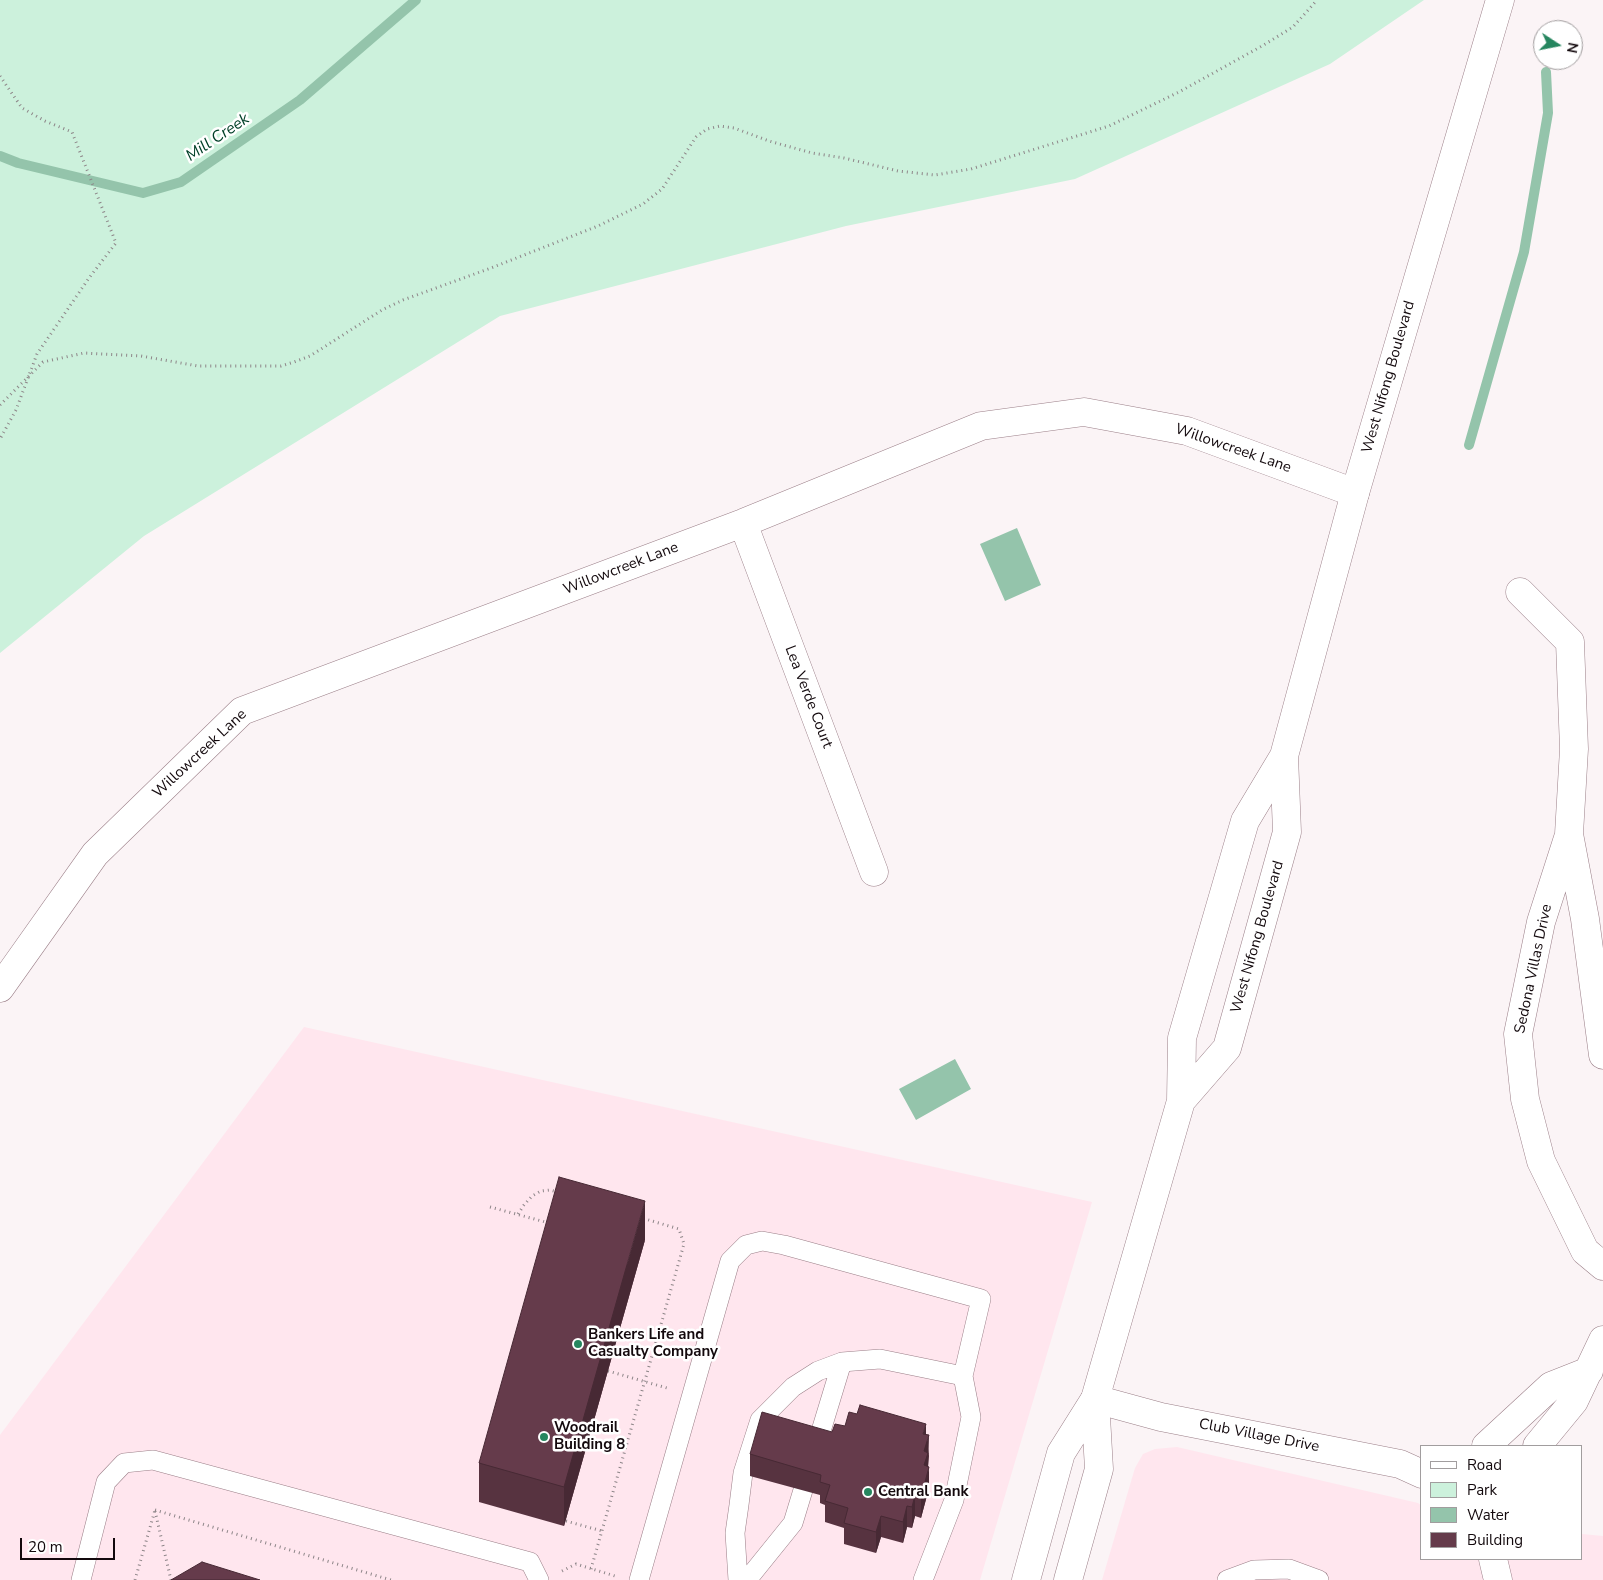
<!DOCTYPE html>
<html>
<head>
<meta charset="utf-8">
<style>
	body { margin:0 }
	#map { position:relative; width:1603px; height:1580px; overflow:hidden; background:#fbf4f6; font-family:"Nunito Sans",sans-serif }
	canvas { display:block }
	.legend { position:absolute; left:1420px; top:1445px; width:162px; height:115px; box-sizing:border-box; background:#fff; border:1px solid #a19d9e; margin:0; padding:6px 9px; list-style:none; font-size:15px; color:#13090d }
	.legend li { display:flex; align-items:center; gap:10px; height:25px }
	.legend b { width:25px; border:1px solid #a19d9e }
	.north { position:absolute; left:1533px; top:20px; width:50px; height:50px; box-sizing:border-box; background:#fff; border:1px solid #a19d9e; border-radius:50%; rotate:101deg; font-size:14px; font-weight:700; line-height:20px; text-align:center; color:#13090d }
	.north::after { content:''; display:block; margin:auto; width:18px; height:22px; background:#26865f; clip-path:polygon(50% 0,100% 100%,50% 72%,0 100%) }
	.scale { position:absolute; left:20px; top:1538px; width:95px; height:22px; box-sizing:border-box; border:2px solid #13090d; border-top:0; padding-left:6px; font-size:15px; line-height:18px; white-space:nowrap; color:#13090d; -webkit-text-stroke:4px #fff; paint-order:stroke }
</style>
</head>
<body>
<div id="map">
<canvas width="1603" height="1580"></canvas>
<ul class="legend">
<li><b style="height:6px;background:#fff"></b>Road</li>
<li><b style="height:14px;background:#ccf1dc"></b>Park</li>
<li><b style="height:14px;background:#94c4ab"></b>Water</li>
<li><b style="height:14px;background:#653b4b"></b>Building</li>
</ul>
<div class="north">N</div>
<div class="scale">20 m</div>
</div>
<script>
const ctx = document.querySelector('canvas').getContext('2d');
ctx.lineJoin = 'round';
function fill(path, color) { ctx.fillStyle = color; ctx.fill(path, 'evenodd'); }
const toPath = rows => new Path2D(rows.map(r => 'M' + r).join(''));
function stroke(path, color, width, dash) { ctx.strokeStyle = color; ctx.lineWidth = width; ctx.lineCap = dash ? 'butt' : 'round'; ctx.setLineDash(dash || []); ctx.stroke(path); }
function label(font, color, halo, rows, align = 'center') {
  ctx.font = font + ' "Nunito Sans",sans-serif'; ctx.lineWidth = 5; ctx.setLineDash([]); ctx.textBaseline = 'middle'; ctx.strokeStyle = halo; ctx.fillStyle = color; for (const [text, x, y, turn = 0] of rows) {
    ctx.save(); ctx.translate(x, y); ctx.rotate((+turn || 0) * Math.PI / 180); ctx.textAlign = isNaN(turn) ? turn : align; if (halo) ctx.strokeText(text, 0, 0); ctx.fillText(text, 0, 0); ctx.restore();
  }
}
fill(toPath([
	[304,1027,1092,1202,980,1580,0,1580,0,1435],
	[1177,1447,1418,1503,1422,1506,1422,1559,1582,1559,1582,1534,1603,1536,1603,1580,1102,1580,1135,1468,1143,1454,1155,1449]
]), '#ffe6ee');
fill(toPath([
	[0,0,1424,0,1330,64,1075,179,846,226,500,316,144,536,0,653]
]), '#ccf1dc');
fill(toPath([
	[1017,528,1041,585,1005,601,980,544],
	[955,1059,971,1089,916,1120,899,1089]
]), '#94c4ab');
stroke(toPath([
	[0,156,18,163,143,193,181,182,300,100,416,0],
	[1469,445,1524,252,1548,113,1546,72]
]), '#94c4ab', 10);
const service = toPath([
	[81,1580,106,1482,124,1463,153,1460,530,1562,539,1580],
	[639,1580,730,1261,746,1245,762,1241,784,1245,981,1299,963,1376],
	[738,1580,735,1533,739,1505,743,1473,760,1420,793,1387,818,1371,842,1362,880,1359,963,1376,971,1417,954,1500,923,1580],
	[747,1580,793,1523,842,1362],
	[1227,1580,1254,1570,1289,1569,1319,1580]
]);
const minor = toPath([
	[743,523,874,872],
	[1520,592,1570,642,1574,749,1569,834,1585,919,1603,1055],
	[1568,838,1541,922,1518,1034,1525,1099,1541,1161,1585,1251,1603,1266],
	[0,988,95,854,242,711,743,523,981,426,1084,412,1187,431,1355,493],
	[1095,1399,1161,1417,1400,1464,1422,1474],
	[1486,1446,1551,1386,1589,1371],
	[1537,1446,1574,1401,1603,1340],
	[1493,1559,1498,1580]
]);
const secondary = toPath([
	[1181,1101,1227,1048,1287,832,1284,756],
	[1026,1580,1061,1453,1095,1399,1181,1101,1182,1038,1245,821,1284,756,1355,493,1500,0],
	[1068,1580,1099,1469,1095,1399]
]);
stroke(service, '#9b7f88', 20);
stroke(minor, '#9b7f88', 29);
stroke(secondary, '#9b7f88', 29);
stroke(toPath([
	[0,76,22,108,45,121,72,132,116,243,89,278,37,354,16,410,0,439],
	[0,405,43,362,84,353,141,356,198,366,281,366,294,362,310,356,382,310,403,300,491,268,598,226,643,204,662,189,696,137,707,129,720,126,734,128,769,141,812,153,844,158,898,171,935,175,971,169,1109,126,1179,92,1262,46,1293,27,1317,0],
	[490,1207,549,1223],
	[518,1214,524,1205,532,1196,541,1191,550,1190,557,1192],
	[608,1371,667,1388],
	[155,1510,391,1580],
	[155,1511,171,1580],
	[566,1521,602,1531],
	[591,1569,684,1244,679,1229,642,1218],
	[562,1571,576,1564,615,1576],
	[135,1580,155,1510]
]), '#8d8588', 3, [1, 4]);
stroke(service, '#fff', 19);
stroke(minor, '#fff', 28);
stroke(secondary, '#fff', 28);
fill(toPath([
	[645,1240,564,1526,479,1502,479,1463],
	[845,1426,926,1434,929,1456,928,1466,929,1488,921,1518,915,1516,912,1528,907,1527,903,1543,881,1537,876,1553,844,1544,844,1528,825,1522,825,1505,820,1503,820,1495,750,1476,750,1454,832,1432]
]), '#573340');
fill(toPath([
	[645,1201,645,1240,564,1526,564,1487],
	[926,1424,926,1445,923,1434],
	[929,1435,928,1472,929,1467,929,1488,921,1518,921,1497,924,1451],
	[915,1495,915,1516,912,1528,912,1507],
	[907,1506,907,1527,903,1543,903,1522],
	[881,1516,881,1537,876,1553,876,1532]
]), '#472934');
const building = toPath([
	[559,1177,645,1201,564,1487,479,1463,559,1177],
	[860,1405,926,1424,923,1434,929,1435,924,1451,928,1453,924,1465,929,1467,921,1497,915,1495,912,1507,907,1506,903,1522,881,1516,876,1532,844,1523,848,1508,825,1501,830,1485,820,1482,821,1475,750,1454,762,1412,832,1432,835,1424,845,1426,849,1412,857,1414,860,1405],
	[202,1562,260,1580,171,1580,202,1562]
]);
fill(building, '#653b4b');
stroke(building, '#472934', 1);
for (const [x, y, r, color] of [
	[578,1344,5,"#26865f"],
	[544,1437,5,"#26865f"],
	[868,1492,5,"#26865f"]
]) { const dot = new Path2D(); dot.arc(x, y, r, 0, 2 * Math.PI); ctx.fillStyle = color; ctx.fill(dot); stroke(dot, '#fff', 2); }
label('15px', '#13090d', '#fff', [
	["West Nifong Boulevard",1389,377,-74],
	["Willowcreek Lane",1233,449,19],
	["Willowcreek Lane",621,569,-21],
	["Lea Verde Court",808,697,69],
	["Willowcreek Lane",200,754,-43],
	["West Nifong Boulevard",1258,937,-74],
	["Sedona Villas Drive",1534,969,-78],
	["Club Village Drive",1259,1436,11]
]);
label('bold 15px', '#13090d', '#fff', [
	["Bankers Life and",588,1335],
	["Casualty Company",588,1352],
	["Woodrail",554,1428],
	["Building 8",554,1445],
	["Central Bank",878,1492]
], 'left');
label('italic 16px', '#004028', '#fff', [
	["Mill Creek",218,138,-34]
]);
</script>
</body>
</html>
